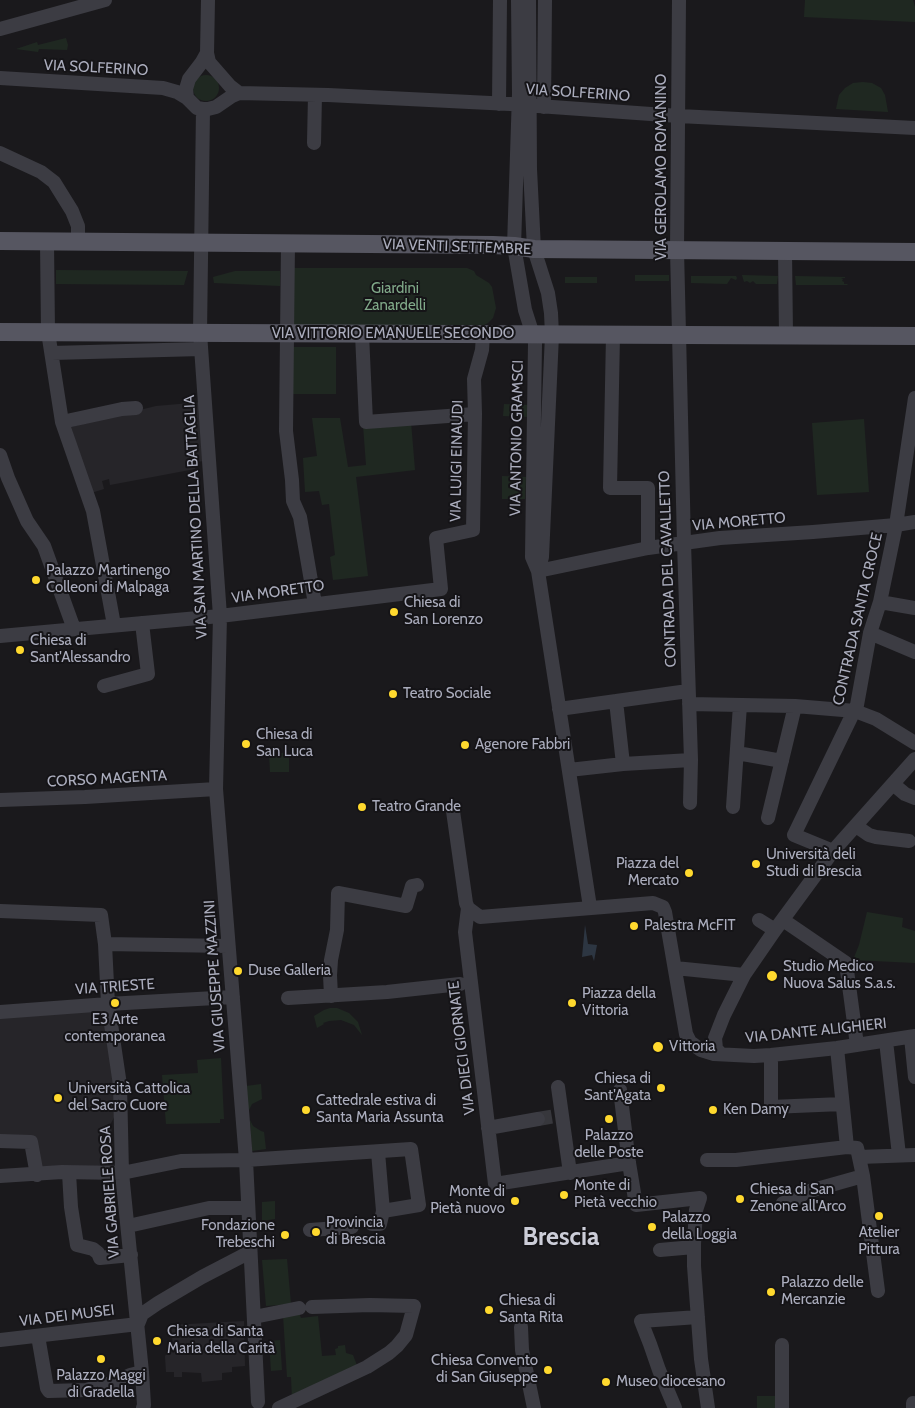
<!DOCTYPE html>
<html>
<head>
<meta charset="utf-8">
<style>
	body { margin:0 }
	canvas { display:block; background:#1a191c }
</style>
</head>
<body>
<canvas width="915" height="1408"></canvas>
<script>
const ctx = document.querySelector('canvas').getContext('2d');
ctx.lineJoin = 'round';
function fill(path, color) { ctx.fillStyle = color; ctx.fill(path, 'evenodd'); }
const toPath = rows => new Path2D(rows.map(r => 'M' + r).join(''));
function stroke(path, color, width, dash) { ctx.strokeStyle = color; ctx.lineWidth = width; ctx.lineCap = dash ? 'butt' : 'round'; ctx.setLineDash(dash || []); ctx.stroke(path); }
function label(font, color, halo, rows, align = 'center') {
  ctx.font = font + ' Cabin,sans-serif'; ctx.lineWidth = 4; ctx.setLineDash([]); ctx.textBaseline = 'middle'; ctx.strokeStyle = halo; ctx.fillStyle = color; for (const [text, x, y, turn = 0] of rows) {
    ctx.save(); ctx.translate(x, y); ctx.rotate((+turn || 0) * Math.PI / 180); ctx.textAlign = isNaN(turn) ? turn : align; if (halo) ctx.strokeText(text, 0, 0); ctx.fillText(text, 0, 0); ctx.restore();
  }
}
fill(toPath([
	[202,402,205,461,194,462,195,469,110,485,109,479,102,481,104,489,91,493,71,427,156,406],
	[107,1009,117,1112,111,1123,114,1170,39,1172,30,1135,0,1138,0,1016],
	[244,1321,245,1366,232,1367,232,1372,222,1373,222,1380,202,1382,201,1373,182,1372,182,1377,174,1377,174,1372,166,1372,165,1356,173,1347,171,1325]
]), '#262529');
fill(toPath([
	[805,0,913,0,915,7,915,22,804,17],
	[66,38,68,45,67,50,39,49,38,52,16,49,37,42,38,45],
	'193 88a13 13 0 1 1 26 0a13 13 0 1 1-26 0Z',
	[863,82,872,83,881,88,885,95,888,112,836,109,839,95,845,88,853,83],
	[294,268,467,268,474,271,476,275,489,283,492,287,496,308,493,318,488,323,478,328,294,328],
	[56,270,188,271,184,285,56,284],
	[235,271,280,271,280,286,214,283,213,277],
	[635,275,669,275,669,281,635,281],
	[742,275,778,276,777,284,756,284,753,281,750,283,747,281,744,282],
	[691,276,736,276,737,278,736,280,731,278,727,284,691,283],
	[795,276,845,277,845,278,841,278,843,279,842,281,844,282,844,284,847,284,848,285,796,285],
	[565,277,597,277,597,283,565,283],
	[293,347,336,347,336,394,293,394],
	[504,404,529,405,528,417,503,416],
	[312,418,340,418,348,467,366,465,363,425,411,422,415,470,356,477,368,576,333,580,330,557,335,555,329,504,322,505,319,491,305,492,303,458,317,456],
	[864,419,869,492,817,495,812,423],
	[502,476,526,477,525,499,502,499],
	[269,753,289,753,289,772,270,772],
	[867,912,903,918,902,927,915,931,915,963,853,960,859,945],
	[330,1008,337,1008,349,1013,358,1022,362,1035,354,1025,341,1020,329,1021,323,1023,324,1024,317,1028,314,1016,324,1010],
	[221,1058,224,1119,220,1119,220,1123,166,1124,162,1075,198,1073,197,1060],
	[261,1084,262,1099,252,1104,248,1112,246,1086],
	[250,1120,253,1126,261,1131,264,1132,266,1149,252,1151],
	[275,1201,275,1219,262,1221,262,1202],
	[287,1259,291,1304,266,1306,262,1260],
	[299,1313,301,1318,318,1316,322,1356,336,1355,335,1349,338,1348,338,1346,345,1345,346,1353,353,1355,358,1368,292,1399,291,1377,287,1377,283,1315],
	[280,1340,282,1370,271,1371,269,1341],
	[757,1396,782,1396,782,1408,757,1408]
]), '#1f2821');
fill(toPath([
	[585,925,588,944,597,945,594,961,592,955,582,957]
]), '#2d3642');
stroke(toPath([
	[538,1119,556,1116]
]), '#37373c', 14, [14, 7]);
stroke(toPath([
	[208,0,207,53,209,62,230,86,239,93],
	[518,0,519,94,514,246,525,310,533,335,535,343,532,557,538,571,590,907],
	[529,0,530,169,534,249,548,293,551,313,552,335,542,557,538,571],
	[679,0,677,250,684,543,691,760,690,803],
	[0,29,105,0],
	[0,78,163,88,177,92,187,98,197,108,203,109,208,109,216,107,232,96,239,93,328,95,510,104,679,116,915,128],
	[187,98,186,89,189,79,202,62,207,53],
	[499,104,500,0],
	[544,107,545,0],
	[203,109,200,333,220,616,216,789,246,1160,258,1402],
	[314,143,315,95],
	[0,153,41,172,54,182,72,211,78,226,78,241],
	[47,242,48,332,62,422,93,511,114,625],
	[288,243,286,431,292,480,293,501,300,517,315,604],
	[785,251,786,335],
	[362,334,366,422,475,414],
	[613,335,610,488,648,488,648,548],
	[52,353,201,349],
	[62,422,122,409,136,408],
	[0,455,8,478,27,521,44,546,74,629],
	[538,571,648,548,720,538,813,532,896,525,915,522],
	[880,602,915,608],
	[870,633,915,652],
	[0,636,220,616,441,589,436,538,473,530,475,414,474,379,482,350,483,335],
	[104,686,148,674,142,623],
	[616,701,623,764],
	[689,704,795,706,855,711,876,719,915,743],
	[559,709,688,691],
	[737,753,782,761],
	[569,770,623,764,691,760],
	[893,784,905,794,915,798],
	[0,800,85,797,216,789],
	[733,807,740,705],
	[453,811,466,903,468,908,480,917,653,903,663,907,665,912,686,1034,690,1042,701,1050,714,1054,754,1056,771,1055,837,1048,915,1036],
	[768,818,795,706],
	[856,826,869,835,876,837,909,841],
	[833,851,794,835,857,705,870,633,880,602,896,525,915,398],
	[468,908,465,932,495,1184,629,1163],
	[0,911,101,915,105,944,108,1004,120,1085,122,1173,142,1372,144,1405,143,1408],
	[759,920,775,930],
	[783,920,846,963,857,1045],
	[105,944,228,946],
	[675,968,744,975],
	[331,996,330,975,331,960,337,930,338,893,406,906,412,886,417,885],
	[288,998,387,992,460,984],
	[0,1012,108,1004,233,997],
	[911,1037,915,1077],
	[886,1041,899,1155],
	[837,1048,847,1147,857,1148,863,1176,878,1291],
	[721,1054,716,1049,715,1038,724,1015,744,975,775,930,833,851,915,759],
	[771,1055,771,1107,842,1104],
	[558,1087,570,1173],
	[620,1090,629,1163,636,1205,700,1198,696,1210,694,1244,694,1266,701,1359,708,1408],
	[488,1128,538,1119],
	[0,1141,31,1142,37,1175],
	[859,1157,915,1155],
	[707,1160,736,1160,847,1147],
	[69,1173,71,1207,77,1245,93,1249,98,1253,100,1258,131,1255],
	[0,1176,62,1172,122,1173,181,1161,246,1160,411,1149,419,1205,383,1211],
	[783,1203,793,1201,806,1192,863,1176],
	[372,1224,380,1224,383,1211,378,1152],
	[128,1226,209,1208,248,1208],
	[310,1230,352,1227],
	[660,1250,694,1247],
	[254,1317,299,1308],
	[138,1324,142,1314,158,1303,202,1277,250,1252],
	[521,1327,522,1350,534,1408],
	[38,1336,47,1388,49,1391,86,1390,115,1382,130,1375,142,1372],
	[0,1340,138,1324],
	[913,1403,913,1408],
	[279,1408,367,1367,389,1353,397,1346,406,1335,414,1306,370,1305,312,1307],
	[675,1408,659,1370,650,1344,641,1321,698,1317],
	[782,1408,782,1345]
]), '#3c3c43', 14);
stroke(toPath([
	[0,241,493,245,514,246,534,249,915,252],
	[0,332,915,336]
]), '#565661', 18);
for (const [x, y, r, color] of [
	[36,580,5,"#ffd92e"],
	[394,612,5,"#ffd92e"],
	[20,650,5,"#ffd92e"],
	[393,694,5,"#ffd92e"],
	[246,744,5,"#ffd92e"],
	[465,745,5,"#ffd92e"],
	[362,807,5,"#ffd92e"],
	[756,864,5,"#ffd92e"],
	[689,873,5,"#ffd92e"],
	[634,926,5,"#ffd92e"],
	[238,971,5,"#ffd92e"],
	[772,976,6,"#ffd92e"],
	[115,1003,5,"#ffd92e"],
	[572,1003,5,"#ffd92e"],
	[658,1047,6,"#ffd92e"],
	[661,1088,5,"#ffd92e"],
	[58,1098,5,"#ffd92e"],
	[306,1110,5,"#ffd92e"],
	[713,1110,5,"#ffd92e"],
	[609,1119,5,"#ffd92e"],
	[564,1195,5,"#ffd92e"],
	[740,1199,5,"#ffd92e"],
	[515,1201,5,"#ffd92e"],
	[879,1216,5,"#ffd92e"],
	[652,1227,5,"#ffd92e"],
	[316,1232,5,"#ffd92e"],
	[285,1235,5,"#ffd92e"],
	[771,1292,5,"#ffd92e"],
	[489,1310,5,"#ffd92e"],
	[157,1341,5,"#ffd92e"],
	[101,1359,5,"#ffd92e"],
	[548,1370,5,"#ffd92e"],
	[606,1382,5,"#ffd92e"]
]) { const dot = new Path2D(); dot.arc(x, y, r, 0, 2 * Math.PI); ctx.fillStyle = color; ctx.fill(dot); stroke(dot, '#151417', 2); }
label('15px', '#abadbd', '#151417', [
	["VIA SOLFERINO",96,68,3],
	["VIA SOLFERINO",578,93,4],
	["VIA GEROLAMO ROMANINO",662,167,-90],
	["VIA VENTI SETTEMBRE",457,247,2],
	["VIA VITTORIO EMANUELE SECONDO",393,334],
	["VIA ANTONIO GRAMSCI",517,438,-89],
	["VIA LUIGI EINAUDI",457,461,-89],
	["VIA SAN MARTINO DELLA BATTAGLIA",196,517,-93],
	["VIA MORETTO",739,522,-5],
	["CONTRADA DEL CAVALLETTO",668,569,-92],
	["VIA MORETTO",278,592,-8],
	["CONTRADA SANTA CROCE",858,619,-77],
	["CORSO MAGENTA",107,779,-3],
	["VIA GIUSEPPE MAZZINI",215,976,-94],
	["VIA TRIESTE",115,987,-4],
	["VIA DANTE ALIGHIERI",816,1031,-6],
	["VIA DIECI GIORNATE",462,1048,-97],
	["VIA GABRIELE ROSA",110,1192,-94],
	["VIA DEI MUSEI",67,1316,-7]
]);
label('15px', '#80a989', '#151417', [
	["Giardini",395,289],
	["Zanardelli",395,306]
]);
label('15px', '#abadbd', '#151417', [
	["Palazzo Martinengo",46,571],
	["Colleoni di Malpaga",46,588],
	["Chiesa di",404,603],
	["San Lorenzo",404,620],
	["Chiesa di",30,641],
	["Sant'Alessandro",30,658],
	["Teatro Sociale",403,694],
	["Chiesa di",256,735],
	["San Luca",256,752],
	["Agenore Fabbri",475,745],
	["Teatro Grande",372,807],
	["Università deli",766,855],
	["Studi di Brescia",766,872],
	["Piazza del",679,864,"right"],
	["Mercato",679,881,"right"],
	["Palestra McFIT",644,926],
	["Studio Medico",783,967],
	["Nuova Salus S.a.s.",783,984],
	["Duse Galleria",248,971],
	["Piazza della",582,994],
	["Vittoria",582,1011],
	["E3 Arte",115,1020,"center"],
	["contemporanea",115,1037,"center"],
	["Vittoria",669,1047],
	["Chiesa di",651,1079,"right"],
	["Sant'Agata",651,1096,"right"],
	["Università Cattolica",68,1089],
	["del Sacro Cuore",68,1106],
	["Cattedrale estiva di",316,1101],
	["Santa Maria Assunta",316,1118],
	["Ken Damy",723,1110],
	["Palazzo",609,1136,"center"],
	["delle Poste",609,1153,"center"],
	["Monte di",574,1186],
	["Pietà vecchio",574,1203],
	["Chiesa di San",750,1190],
	["Zenone all'Arco",750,1207],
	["Monte di",505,1192,"right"],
	["Pietà nuovo",505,1209,"right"],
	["Palazzo",662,1218],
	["della Loggia",662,1235],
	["Provincia",326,1223],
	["di Brescia",326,1240],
	["Fondazione",275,1226,"right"],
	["Trebeschi",275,1243,"right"],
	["Atelier",879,1233,"center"],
	["Pittura",879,1250,"center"],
	["Palazzo delle",781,1283],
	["Mercanzie",781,1300],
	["Chiesa di",499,1301],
	["Santa Rita",499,1318],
	["Chiesa di Santa",167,1332],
	["Maria della Carità",167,1349],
	["Chiesa Convento",538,1361,"right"],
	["di San Giuseppe",538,1378,"right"],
	["Palazzo Maggi",101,1376,"center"],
	["di Gradella",101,1393,"center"],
	["Museo diocesano",616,1382]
], 'left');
label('bold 25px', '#cccdd8', '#151417', [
	["Brescia",561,1238]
]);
</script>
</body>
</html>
